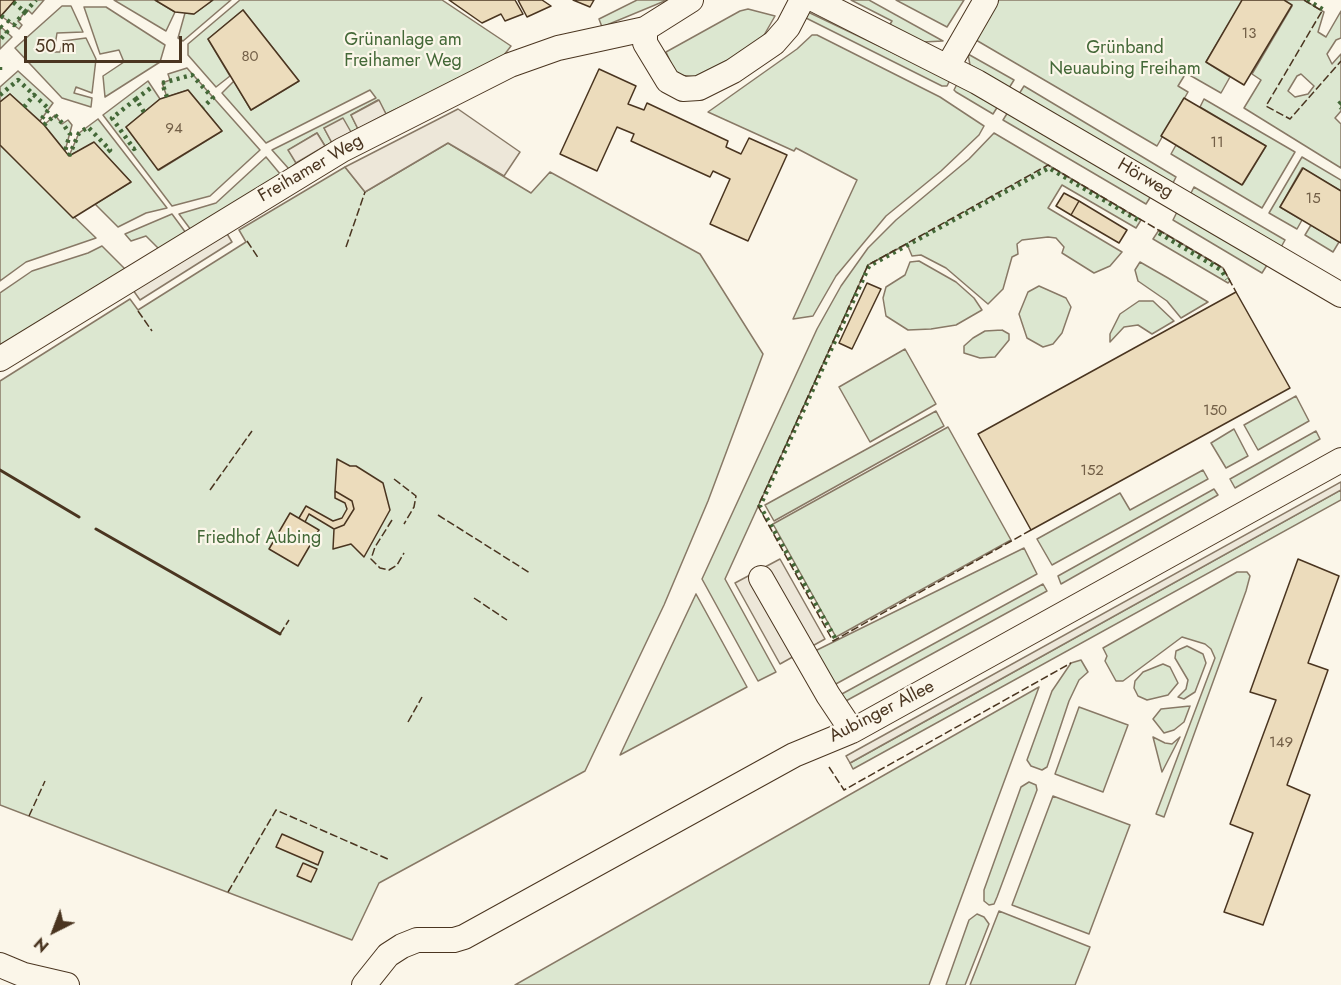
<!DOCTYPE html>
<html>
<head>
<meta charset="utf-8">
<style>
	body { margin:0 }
	#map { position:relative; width:1341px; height:985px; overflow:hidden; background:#fbf6e9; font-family:Jost,sans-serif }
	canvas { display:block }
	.north { position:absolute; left:24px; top:901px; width:60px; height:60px; -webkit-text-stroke:4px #fbf6e9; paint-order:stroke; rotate:222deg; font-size:16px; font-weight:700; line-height:24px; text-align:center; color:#4a3520 }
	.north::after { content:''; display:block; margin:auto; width:21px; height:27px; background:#4a3520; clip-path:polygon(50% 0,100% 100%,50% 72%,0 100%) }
	.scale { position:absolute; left:24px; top:36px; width:158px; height:27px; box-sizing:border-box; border:3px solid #4a3520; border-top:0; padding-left:8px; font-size:18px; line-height:21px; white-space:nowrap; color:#4a3520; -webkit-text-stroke:4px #fbf6e9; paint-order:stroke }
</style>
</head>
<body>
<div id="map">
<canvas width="1341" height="985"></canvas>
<div class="north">N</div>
<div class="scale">50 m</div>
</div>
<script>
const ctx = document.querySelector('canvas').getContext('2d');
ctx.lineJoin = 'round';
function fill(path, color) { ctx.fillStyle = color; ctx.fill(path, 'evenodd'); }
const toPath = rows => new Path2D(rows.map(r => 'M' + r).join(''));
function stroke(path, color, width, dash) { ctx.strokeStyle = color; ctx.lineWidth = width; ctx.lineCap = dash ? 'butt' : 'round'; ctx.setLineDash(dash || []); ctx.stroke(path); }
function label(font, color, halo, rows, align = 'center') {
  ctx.font = font + ' Jost,sans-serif'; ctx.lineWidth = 4.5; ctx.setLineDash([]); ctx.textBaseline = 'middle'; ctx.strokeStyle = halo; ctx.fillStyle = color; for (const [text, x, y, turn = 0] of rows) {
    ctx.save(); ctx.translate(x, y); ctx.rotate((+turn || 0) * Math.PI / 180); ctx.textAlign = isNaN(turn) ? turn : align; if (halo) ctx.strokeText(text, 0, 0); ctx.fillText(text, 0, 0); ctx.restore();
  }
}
const green = toPath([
	[15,0,44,0,32,14,28,10,25,12,18,21,22,25,19,29,1,16,15,0],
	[114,0,155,0,175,12,166,31,114,0],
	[213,0,231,0,183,41,178,38,185,13,194,14,213,0],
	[240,0,442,0,511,46,501,59,386,114,378,100,351,115,358,129,351,132,324,128,332,143,325,146,317,133,289,150,296,163,289,169,272,150,376,98,370,90,266,143,222,93,234,81,251,110,299,81,243,10,208,39,230,76,216,87,188,55,188,44,240,0],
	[637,0,667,0,602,27,599,19,637,0],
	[851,0,869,0,943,41,923,42,889,26,892,21,851,0],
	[896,0,964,0,947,27,896,0],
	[999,0,1243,0,1206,62,1230,77,1221,93,1186,73,1178,86,1188,92,1157,146,976,40,999,0],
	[1284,0,1304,0,1324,12,1318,32,1326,37,1341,11,1341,38,1336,40,1327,54,1332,64,1341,54,1341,111,1335,118,1341,124,1341,168,1244,108,1261,80,1252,74,1292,6,1284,0],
	[1301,74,1314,86,1308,94,1295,97,1288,91,1297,76,1301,74],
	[62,6,71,6,83,32,57,33,54,52,60,52,63,41,86,38,96,59,92,93,76,87,74,93,92,98,91,107,62,98,15,48,62,6],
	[84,7,106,7,165,45,160,62,105,97,103,76,124,62,119,50,100,54,84,7],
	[748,9,775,16,763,37,729,60,695,77,679,75,674,70,666,52,740,11,748,9],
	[808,12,950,80,947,86,942,86,804,17,808,12],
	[0,26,12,37,0,49,0,26],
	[812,35,817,35,940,97,984,126,979,135,941,171,886,216,836,276,813,316,793,319,857,180,796,148,794,151,708,112,797,49,812,35],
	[968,54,1014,80,1009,88,970,65,968,54],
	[187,68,260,150,210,196,172,206,103,115,148,81,160,99,126,127,159,170,222,131,188,90,167,97,162,83,170,80,168,74,187,68],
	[18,71,53,103,40,121,10,94,0,102,0,87,18,71],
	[957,84,998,106,993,114,956,92,954,90,957,84],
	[1024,86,1176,177,1172,185,1019,94,1024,86],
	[1204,99,1295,152,1262,208,1171,154,1176,145,1243,184,1266,146,1200,107,1204,99],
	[1008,112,1151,196,1146,204,1003,120,1008,112],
	[55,115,62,124,68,120,72,125,65,151,44,125,55,115],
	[98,119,167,208,146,213,118,227,95,204,131,182,94,143,69,156,79,133,98,119],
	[994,133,1141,220,1136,228,1062,185,1048,208,1122,252,1110,266,1094,273,1062,253,1064,247,1056,238,1048,237,1022,240,1017,244,1018,254,1012,257,1003,289,988,304,946,268,921,255,912,256,907,244,868,265,725,579,776,672,758,681,702,579,817,329,841,286,868,248,896,220,969,159,994,133],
	[448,143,531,193,550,172,700,254,763,354,708,501,664,605,585,771,379,883,352,940,0,805,0,381,130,299,138,310,246,242,239,230,345,167,365,192,448,143],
	[0,145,96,238,26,262,0,281,0,145],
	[266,157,281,175,191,230,179,214,216,203,266,157],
	[1302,157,1341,180,1341,191,1302,168,1280,207,1302,220,1297,229,1269,213,1302,157],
	[1194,187,1285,240,1280,249,1190,195,1194,187],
	[1177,212,1267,265,1262,273,1173,220,1177,212],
	[172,214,186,233,160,250,146,236,131,241,125,234,172,214],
	[1311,225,1339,242,1333,252,1305,235,1311,225],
	[1159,230,1223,268,1230,281,1228,283,1153,239,1159,230],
	[102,246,127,271,0,345,0,293,32,271,88,253,102,246],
	[919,261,956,282,974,298,982,310,956,325,931,329,908,330,886,316,883,298,886,287,905,275,910,262,919,261],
	[1140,262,1168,278,1208,302,1181,318,1167,301,1138,281,1135,270,1140,262],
	[1039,286,1066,298,1071,307,1062,333,1053,344,1043,347,1027,338,1019,314,1028,292,1039,286],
	[1139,301,1153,301,1174,321,1152,334,1138,325,1124,327,1110,342,1110,334,1120,314,1139,301],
	[1002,330,1009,334,1009,340,995,357,980,358,964,353,964,346,973,338,985,331,1002,330],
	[905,349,936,404,870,442,839,387,905,349],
	[1296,396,1309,421,1258,450,1244,425,1296,396],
	[936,411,944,426,774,521,765,505,936,411],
	[948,427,1011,540,836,637,773,524,948,427],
	[1234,429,1248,456,1226,468,1211,443,1234,429],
	[1316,431,1320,439,1235,488,1230,479,1316,431],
	[1203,470,1208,479,1052,565,1037,539,1120,493,1130,510,1203,470],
	[1214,489,1218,495,1061,584,1058,576,1214,489],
	[1341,490,1341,500,853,769,850,763,1341,490],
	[1024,548,1037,574,834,685,815,651,1024,548],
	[1237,572,1247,572,1250,576,1246,591,1164,817,1156,814,1215,658,1211,649,1205,644,1182,637,1123,681,1116,681,1105,661,1107,656,1103,648,1237,572],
	[1043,584,1047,591,844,702,840,695,1043,584],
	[696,594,747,687,620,755,696,594],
	[1187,646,1203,654,1206,663,1195,692,1184,699,1178,697,1186,689,1188,680,1175,658,1176,651,1187,646],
	[1081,660,1088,672,1079,680,1069,701,1047,767,1042,770,1031,766,1027,760,1052,691,1071,663,1081,660],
	[1163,664,1170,667,1178,683,1168,695,1147,700,1138,696,1134,688,1135,681,1143,672,1163,664],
	[1039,687,929,985,515,985,1039,687],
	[1190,706,1184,722,1174,730,1164,733,1153,719,1161,709,1190,706],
	[1079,707,1128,725,1103,792,1055,774,1079,707],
	[1153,737,1165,743,1172,744,1180,737,1162,772,1153,737],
	[1029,782,1036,785,1037,790,997,897,994,904,989,905,984,901,984,890,1021,787,1029,782],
	[1053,796,1130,825,1089,934,1012,905,1053,796],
	[999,911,1090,947,1075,985,970,985,999,911],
	[977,914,984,917,989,924,965,985,946,985,969,920,977,914]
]);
fill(green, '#dce7d0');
stroke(green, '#887966', 1.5);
const parking = toPath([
	[379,100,386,114,358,129,351,115,379,100],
	[458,109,520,152,504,176,448,143,365,192,345,167,458,109],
	[343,118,351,132,332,143,324,128,343,118],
	[317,133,325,146,296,163,288,150,317,133],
	[226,232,232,242,140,300,133,290,226,232],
	[1341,482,1341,490,850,763,846,756,1341,482],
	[780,559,825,639,780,664,735,583,780,559]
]);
fill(parking, '#ede7d9');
stroke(parking, '#887966', 1.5);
const building = toPath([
	[0,0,15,0,0,17,0,0],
	[155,0,213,0,194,14,175,12,155,0],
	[449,0,515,0,523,14,505,21,501,14,482,23,449,0],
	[518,0,542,0,551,6,527,17,518,0],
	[573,0,594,0,590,7,573,0],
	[1242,0,1284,0,1292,5,1244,85,1206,62,1242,0],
	[243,10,299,81,251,110,208,39,243,10],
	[599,69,636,86,628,104,644,110,647,103,728,141,726,147,741,154,749,138,787,155,748,241,710,224,730,179,713,171,710,177,631,141,634,134,617,127,597,171,560,154,599,69],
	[188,90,222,131,158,170,126,127,160,99,188,90],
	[10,94,44,125,69,156,94,142,131,182,73,218,0,145,0,102,10,94],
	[1184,98,1266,146,1242,185,1161,136,1184,98],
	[1303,168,1341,191,1341,243,1280,207,1303,168],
	[1064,193,1079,201,1071,215,1056,206,1064,193],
	[1079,201,1127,230,1119,243,1071,215,1079,201],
	[867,283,881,289,852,349,839,343,867,283],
	[1236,292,1290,388,1031,530,978,434,1236,292],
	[337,459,350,466,356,466,383,483,390,510,364,557,351,544,333,549,334,529,344,525,354,509,352,501,335,491,337,459],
	[335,491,352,501,354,509,344,525,334,529,309,514,305,522,299,518,306,506,333,521,342,518,347,509,345,503,335,498,335,491],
	[290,513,319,530,298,566,269,549,290,513],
	[1298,559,1339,576,1308,663,1328,670,1287,785,1310,795,1263,925,1224,912,1253,833,1230,824,1276,700,1250,692,1298,559],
	[282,834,323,852,318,865,276,847,282,834],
	[303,863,317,869,311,882,297,876,303,863]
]);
fill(building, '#ecdcbc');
stroke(building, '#4a3520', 1.5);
const minor = toPath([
	[815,0,977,82,1341,295],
	[645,29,645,43,668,81,683,89,699,88,733,71,774,43,788,27,802,0],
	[948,66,986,0],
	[0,359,342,150,510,65,558,48,645,29,691,0],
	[761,578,828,695,852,731],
	[0,965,24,975,67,985],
	[364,985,388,955,402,946,417,940,454,940,464,937,794,755,852,731,1341,460]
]);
stroke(minor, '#4a3520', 26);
stroke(minor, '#fbf6e9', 24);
stroke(toPath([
	[1307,0,1324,10],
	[25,12,36,0],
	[1,16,14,25,17,21,25,12,13,2],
	[0,26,7,32,0,40],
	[0,67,0,70],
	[0,95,18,80,34,95],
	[167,97,162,83,192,75,213,98,203,107],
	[136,99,112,118,134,149,140,145],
	[1341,102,1338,105,1341,108],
	[24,107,34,95,49,109,40,121],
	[144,112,136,99,152,87],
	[44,125,55,115,63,124,70,134,65,151],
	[69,156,79,133,88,127,110,150,105,154],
	[1159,233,1221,270,1227,279],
	[835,638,760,506,869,266,1049,168,1138,220]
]), '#436837', 4.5, [3, 4.5]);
stroke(toPath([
	[1304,0,1322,11,1266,106,1290,119,1341,61],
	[247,241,259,259],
	[346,247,365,192],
	[138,311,152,331],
	[394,479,416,496,414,507,404,524],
	[210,490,252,431],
	[438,515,530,573],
	[392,520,375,547,371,559,380,568,389,570,397,565,404,553],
	[1031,530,833,641,758,506,868,265,1048,165,1223,268,1236,292],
	[474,598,507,620],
	[280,634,289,620],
	[408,722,422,697],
	[829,767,844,790,1071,663],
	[29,816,45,781],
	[228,892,276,810,390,860]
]), '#4a3520', 1.5, [8, 3]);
stroke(toPath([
	[0,470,79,517],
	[96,529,280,634]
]), '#4a3520', 3);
label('15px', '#725f47', null, [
	["13",1249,34],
	["80",250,57],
	["94",174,129],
	["11",1217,143],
	["15",1313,199],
	["150",1215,411],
	["152",1092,471],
	["149",1281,743]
]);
label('18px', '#436837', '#fbf6e9', [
	["Grünanlage am",403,41],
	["Freihamer Weg",403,62],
	["Grünband",1125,49],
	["Neuaubing Freiham",1125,70],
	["Friedhof Aubing",259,539]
]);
label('18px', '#4a3520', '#fbf6e9', [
	["Freihamer Weg",311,169,-30],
	["Hörweg",1145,179,30],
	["Aubinger Allee",882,712,-27]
]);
</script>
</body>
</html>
